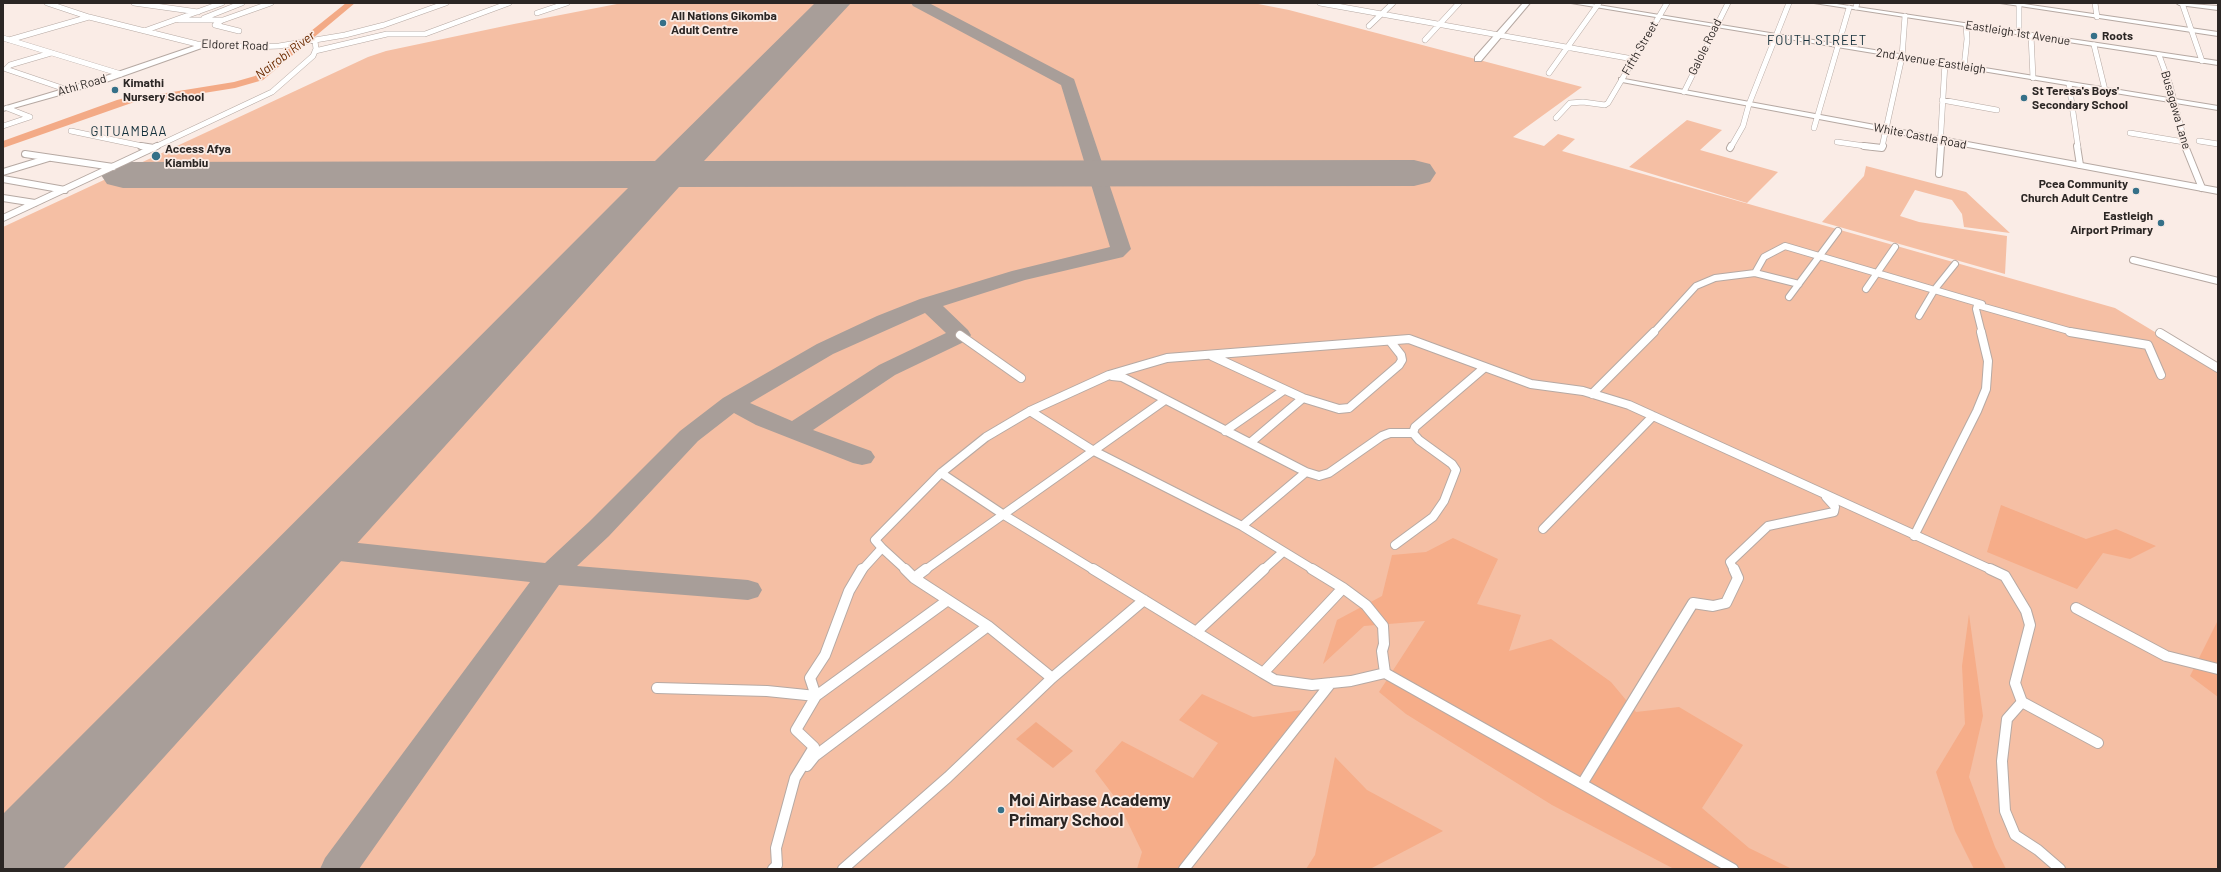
<!DOCTYPE html>
<html>
<head>
<meta charset="utf-8">
<style>
	body { margin:0 }
	#map { position:relative; width:2221px; height:872px; overflow:hidden; background:#faece6; font-family:Barlow,sans-serif }
	canvas { display:block }
	.frame { position:absolute; inset:0; border:4px solid #2b2624; pointer-events:none }
</style>
</head>
<body>
<div id="map">
<canvas width="2221" height="872"></canvas>
<div class="frame"></div>
</div>
<script>
const ctx = document.querySelector('canvas').getContext('2d');
ctx.lineJoin = 'round';
function fill(path, color) { ctx.fillStyle = color; ctx.fill(path, 'evenodd'); }
const toPath = rows => new Path2D(rows.map(r => 'M' + r).join(''));
function stroke(path, color, width, dash) { ctx.strokeStyle = color; ctx.lineWidth = width; ctx.lineCap = dash ? 'butt' : 'round'; ctx.setLineDash(dash || []); ctx.stroke(path); }
function label(font, color, halo, rows, align = 'center') {
  ctx.font = font + ' Barlow,sans-serif'; ctx.lineWidth = 3.5; ctx.setLineDash([]); ctx.textBaseline = 'middle'; ctx.strokeStyle = halo; ctx.fillStyle = color; for (const [text, x, y, turn = 0] of rows) {
    ctx.save(); ctx.translate(x, y); ctx.rotate((+turn || 0) * Math.PI / 180); ctx.textAlign = isNaN(turn) ? turn : align; if (halo) ctx.strokeText(text, 0, 0); ctx.fillText(text, 0, 0); ctx.restore();
  }
}
fill(toPath([
	[622,3,1253,3,1289,10,1582,87,1513,137,1544,146,1558,134,1575,139,1562,151,2115,308,2218,370,2218,869,3,869,3,227,368,57,386,51,514,24],
	[1687,120,1722,130,1700,150,1778,172,1747,203,1629,167],
	[1866,166,1966,192,2010,233,1964,227,1962,214,1952,200,1915,190,1900,216,1919,222,2007,236,2005,274,1822,222,1864,176]
]), '#f5bfa4');
fill(toPath([
	[2001,505,2086,539,2116,529,2156,546,2130,559,2103,553,2077,589,1987,552],
	[1453,538,1498,559,1477,604,1521,615,1509,651,1551,639,1611,682,1636,712,1679,707,1743,745,1702,808,1749,848,1792,869,1674,869,1552,805,1406,714,1379,692,1425,621,1364,626,1323,664,1337,620,1382,596,1392,555,1426,552],
	[1969,614,1983,716,1969,777,1995,847,2006,869,1974,869,1955,831,1936,772,1965,724,1962,666],
	[2217,622,2218,623,2218,697,2190,676],
	[1202,694,1253,717,1302,710,1231,801,1185,869,1137,869,1142,852,1117,800,1095,771,1122,741,1193,778,1218,743,1179,720],
	[1335,757,1367,790,1443,831,1370,869,1306,869,1315,855]
]), '#f6ad89');
fill(toPath([
	[1036,722,1073,751,1053,768,1016,739]
]), '#f3aa86');
fill(toPath([
	[346,3,355,3,263,80,235,88,154,101,140,100,3,148,3,141,117,100,140,94,154,95,234,82,255,76,346,3]
]), '#f3aa86');
fill(toPath([
	[911,3,929,3,1074,79,1131,249,1123,257,1025,280,943,306,968,330,971,335,968,340,895,375,813,430,871,451,875,457,871,463,862,465,853,463,756,425,734,413,698,441,609,536,577,566,748,580,758,583,762,590,758,597,748,600,559,585,359,869,320,869,325,858,530,582,312,558,302,555,298,548,302,541,312,538,545,563,589,522,680,431,723,398,817,344,877,316,920,299,1012,271,1110,247,1061,85,913,6,911,3],
	[925,313,946,333,879,365,792,421,750,403,833,354,925,313]
]), '#a89e99');
fill(toPath([
	[815,3,851,3,704,161,1414,160,1430,164,1436,173,1430,182,1414,186,679,187,63,869,3,869,3,814,628,188,123,188,107,184,101,175,107,166,123,162,655,161,815,3]
]), '#a89e99');
const streetFar3 = toPath([
	[47,3,89,17,197,44,252,47,279,46,345,35,384,25,446,3],
	[134,3,198,12],
	[1320,3,1633,59],
	[2019,3,2019,31],
	[2095,3,2097,17],
	[2182,3,2202,61],
	[1856,7,1857,3],
	[537,13,567,3],
	[204,18,242,3],
	[179,20,223,20,271,3],
	[221,21,215,25,239,31],
	[1369,26,1393,3],
	[144,31,222,3],
	[2031,35,2033,78],
	[3,38,121,74],
	[9,40,89,17],
	[1425,40,1459,3],
	[2094,45,2105,90],
	[315,51,387,34,425,34,509,3],
	[51,53,10,65,6,69,68,90],
	[2159,55,2170,85,2186,147],
	[1964,67,1967,39,1966,25],
	[1549,73,1599,3],
	[2069,84,2078,147],
	[1684,92,1728,3],
	[1942,100,1997,110],
	[7,108,30,117],
	[1556,118,1570,103,1583,102,1605,105,1608,103,1667,3],
	[3,126,30,117],
	[1814,128,1849,8],
	[71,131,147,147],
	[2130,133,2184,142],
	[2199,141,2218,144],
	[1837,142,1872,147],
	[155,147,272,92,313,56,316,49,315,41],
	[1731,147,1743,126,1749,104,1789,3],
	[1882,147,1902,57,1905,16],
	[1940,147,1945,63]
]);
const streetFar2 = toPath([
	[141,146,154,148],
	[1864,146,1882,148,1883,146],
	[2077,146,2080,165],
	[2185,146,2202,188],
	[1730,148,1731,146],
	[25,154,113,167],
	[3,172,49,158],
	[1939,174,1941,146],
	[3,179,65,190],
	[3,198,35,203],
	[3,218,157,146],
	[2133,260,2218,281],
	[1755,273,1764,257,1785,246,1982,304],
	[1866,289,1895,247],
	[1789,297,1838,231],
	[1919,316,1935,289,1955,264],
	[1653,333,1696,286,1715,278,1755,273,1799,284],
	[1982,333,1976,309,1977,305,2076,333]
]);
const streetFar1 = toPath([
	[2070,332,2148,345,2161,375],
	[2160,333,2218,368],
	[960,335,1021,378],
	[1212,356,1303,398,1339,409,1349,408,1399,365,1402,360,1401,355,1390,341],
	[1112,376,1122,377,1306,472,1319,476,1329,473,1382,436,1390,433,1413,433],
	[1592,394,1654,332],
	[1030,411,1092,450,1242,526,1314,570],
	[1225,431,1284,390],
	[1250,443,1303,398],
	[941,473,1004,515,1094,570],
	[1242,526,1306,472],
	[1543,529,1653,416],
	[1914,536,1977,411,1986,389,1988,361,1981,332],
	[1395,545,1433,517,1444,501,1456,470,1452,464,1419,440,1413,433,1415,427,1484,368],
	[882,548,906,570],
	[862,570,882,548,875,540,941,473,986,437,1030,411,1109,375,1167,358,1409,339,1531,384,1583,391,1629,405,1992,570],
	[925,570,1165,400],
	[1263,570,1283,552],
	[1734,570,1730,562,1768,526,1834,512,1835,507,1826,497]
]);
const street = toPath([
	[905,569,914,578,988,626,1052,678],
	[1093,569,1263,673],
	[1312,569,1343,588],
	[1990,569,2005,576,2026,611,2030,625,2015,683,2022,702,2007,719,2002,761,2005,811,2015,835,2038,850,2060,869],
	[914,578,926,569],
	[1343,588,1366,605,1383,626,1384,644,1382,651,1385,673,1351,681,1312,685,1275,680,1263,673,1343,588],
	[2076,608,2166,656,2218,669],
	[1196,632,1264,569],
	[1385,673,1733,869],
	[657,688,767,691,816,696,948,600],
	[2022,702,2098,743],
	[807,766,815,756,988,626],
	[1582,784,1693,603,1713,606,1726,603,1738,578,1734,569],
	[773,869,777,865,776,848,795,778,814,747,796,730,816,696,810,678,825,655,849,591,862,569],
	[843,869,948,777,1052,678,1144,600],
	[1184,869,1331,683]
]);
const secondary = toPath([
	[1523,3,1530,3,1481,61,1475,61,1475,57,1523,3],
	[1571,3,1586,3,2218,106,2218,110,1571,3],
	[1814,3,1830,3,2218,61,2218,65,1814,3],
	[2000,3,2017,3,2218,32,2218,36,2000,3],
	[2176,3,2218,6,2218,10,2179,5,2176,3],
	[203,43,210,45,106,82,3,111,3,107,100,78,203,43],
	[1619,78,2218,188,2218,194,1622,82,1619,82,1619,78]
]);
stroke(streetFar3, '#b6a9a3', 6);
stroke(streetFar2, '#b6a9a3', 8);
stroke(streetFar1, '#b6a9a3', 10);
stroke(street, '#b6a9a3', 12);
stroke(secondary, '#b6a9a3', 2);
stroke(streetFar3, '#fff', 5);
stroke(streetFar2, '#fff', 6);
stroke(streetFar1, '#fff', 8);
stroke(street, '#fff', 10);
fill(secondary, '#fff');
for (const [x, y, r, color] of [
	[663,23,4,"#357088"],
	[2094,36,4,"#357088"],
	[115,90,4,"#357088"],
	[2024,98,4,"#357088"],
	[156,156,5,"#357088"],
	[2136,191,4,"#357088"],
	[2161,223,4,"#357088"],
	[1001,810,4,"#357088"]
]) { const dot = new Path2D(); dot.arc(x, y, r, 0, 2 * Math.PI); ctx.fillStyle = color; ctx.fill(dot); stroke(dot, '#faece6', 1.5); }
label('bold 12px', '#2b2624', '#faece6', [
	["All Nations Gikomba",671,16],
	["Adult Centre",671,30],
	["Roots",2102,36],
	["Kimathi",123,83],
	["Nursery School",123,97],
	["St Teresa's Boys'",2032,91],
	["Secondary School",2032,105],
	["Access Afya",165,149],
	["Kiambiu",165,163],
	["Pcea Community",2128,184,"right"],
	["Church Adult Centre",2128,198,"right"],
	["Eastleigh",2153,216,"right"],
	["Airport Primary",2153,230,"right"]
], 'left');
label('12px', '#2b2624', '#faece6', [
	["Eastleigh 1st Avenue",2018,33,9],
	["Eldoret Road",235,45,2],
	["Galole Road",1705,47,-64],
	["Fifth Street",1640,48,-60],
	["2nd Avenue Eastleigh",1931,61,9],
	["Athi Road",82,85,-16],
	["Busagawa Lane",2176,110,74],
	["White Castle Road",1920,136,11]
]);
ctx.letterSpacing = '1px';
label('13px', '#14303b', '#faece6', [
	["FOUTH STREET",1817,41],
	["GITUAMBAA",129,132]
]);
ctx.letterSpacing = '0px';
label('italic 13px', '#6b2b00', '#faece6', [
	["Nairobi River",285,55,-37]
]);
label('bold 17px', '#2b2624', '#faece6', [
	["Moi Airbase Academy",1009,800],
	["Primary School",1009,820]
], 'left');
</script>
</body>
</html>
